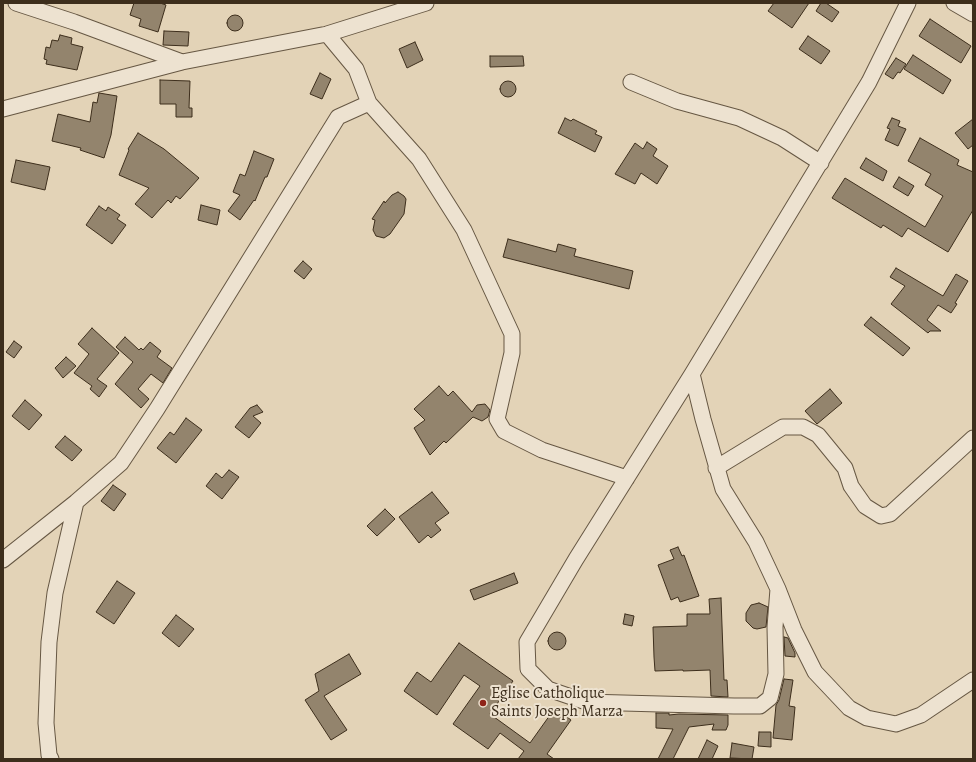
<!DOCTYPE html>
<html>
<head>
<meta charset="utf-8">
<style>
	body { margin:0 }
	#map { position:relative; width:976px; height:762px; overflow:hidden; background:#e3d3b7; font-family:Alegreya,serif }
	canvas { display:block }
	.frame { position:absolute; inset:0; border:4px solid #3d2e1c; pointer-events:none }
</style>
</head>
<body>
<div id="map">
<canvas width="976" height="762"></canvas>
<div class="frame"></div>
</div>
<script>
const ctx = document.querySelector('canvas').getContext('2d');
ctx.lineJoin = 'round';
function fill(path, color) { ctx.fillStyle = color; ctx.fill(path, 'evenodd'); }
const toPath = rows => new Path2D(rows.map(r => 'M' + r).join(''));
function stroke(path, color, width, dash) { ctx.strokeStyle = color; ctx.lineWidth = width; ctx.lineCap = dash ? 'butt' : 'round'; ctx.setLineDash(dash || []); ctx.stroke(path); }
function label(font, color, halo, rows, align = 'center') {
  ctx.font = font + ' Alegreya,serif'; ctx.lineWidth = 4; ctx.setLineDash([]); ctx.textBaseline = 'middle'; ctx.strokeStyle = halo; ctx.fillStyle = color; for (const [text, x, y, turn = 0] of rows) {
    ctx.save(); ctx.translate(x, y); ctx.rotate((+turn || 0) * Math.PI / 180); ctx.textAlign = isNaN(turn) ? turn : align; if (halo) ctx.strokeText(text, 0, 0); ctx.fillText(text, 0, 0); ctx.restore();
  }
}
const building = toPath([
	[134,3,160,3,166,5,158,32,139,26,141,19,130,15,134,3],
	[774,3,809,3,792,28,768,11,774,3],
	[821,3,826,3,839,12,832,22,816,11,821,3],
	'227 23a8 8 0 1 1 16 0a8 8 0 1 1-16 0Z',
	[930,19,971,46,961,63,919,36,930,19],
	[164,31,189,32,188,46,163,45,164,31],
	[60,35,72,38,71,44,83,47,77,70,46,64,47,60,44,59,46,47,50,48,52,40,58,41,60,35],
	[808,36,830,51,821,64,799,49,808,36],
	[415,42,423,60,407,68,399,49,415,42],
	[913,55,951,80,943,94,904,69,913,55],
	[490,56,523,56,524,66,490,67,490,56],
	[896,58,906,64,900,73,898,72,893,79,885,74,896,58],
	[320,73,331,79,322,99,310,94,320,73],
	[160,80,190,81,189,108,192,108,192,117,176,117,176,104,160,104,160,80],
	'500 89a8 8 0 1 1 16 0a8 8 0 1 1-16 0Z',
	[99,93,117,96,111,135,104,158,80,150,81,148,52,141,58,114,90,122,93,102,97,103,99,93],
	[565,118,571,121,573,119,597,131,595,134,602,137,595,152,558,133,565,118],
	[892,118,900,121,898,126,906,129,898,146,885,140,890,129,887,128,892,118],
	[973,119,973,145,968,149,955,133,973,119],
	[138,133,164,149,199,178,180,199,176,196,171,203,168,200,152,218,135,204,149,188,119,175,129,150,128,149,138,133],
	[920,138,959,160,957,165,973,172,973,210,948,252,908,228,902,237,883,225,881,228,832,198,845,178,925,227,943,196,925,185,931,174,908,161,920,138],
	[647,142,657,149,653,156,668,166,657,184,641,173,635,184,615,174,635,143,643,149,647,142],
	[254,151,274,159,267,177,265,177,255,201,254,200,240,220,228,211,240,195,233,192,240,174,245,176,254,151],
	[866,158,887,171,883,181,860,168,866,158],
	[16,160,50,167,45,190,11,182,16,160],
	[899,177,914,186,908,196,893,187,899,177],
	[398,192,404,196,406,199,404,214,390,234,384,238,376,236,373,230,375,220,372,219,384,201,385,203,392,195,398,192],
	[201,205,220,210,217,225,198,220,201,205],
	[99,206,106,211,108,207,120,215,117,219,126,225,112,244,86,225,99,206],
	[508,239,556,252,558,244,576,249,574,256,633,271,629,289,503,257,508,239],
	[303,261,312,269,304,279,294,271,303,261],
	[896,268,943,296,956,274,968,281,955,303,957,304,951,313,938,305,927,320,941,331,930,331,928,333,891,304,905,286,890,277,896,268],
	[871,317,910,348,903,356,864,325,871,317],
	[92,328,119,353,97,379,107,386,99,397,90,389,92,386,74,373,89,354,78,344,92,328],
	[125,337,139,350,141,348,143,350,150,342,161,351,157,357,172,368,163,383,151,374,138,389,149,399,141,408,115,384,133,362,116,347,125,337],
	[14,341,22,347,14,358,6,352,14,341],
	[66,357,76,366,63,378,55,368,66,357],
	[439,386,448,396,453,391,472,412,477,405,485,404,490,410,488,417,482,421,473,417,446,443,444,441,430,455,414,428,425,420,414,409,439,386],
	[830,389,842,403,817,424,805,411,830,389],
	[25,400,42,415,29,430,12,416,25,400],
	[257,405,263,412,253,416,261,423,249,438,235,427,250,408,257,405],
	[186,418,202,430,176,463,157,448,170,432,174,435,186,418],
	[65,436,82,450,72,461,55,447,65,436],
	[229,470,239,477,222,499,206,486,216,473,222,478,229,470],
	[113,485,126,494,114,511,101,501,113,485],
	[432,492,449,513,435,523,441,530,431,538,428,535,419,543,399,517,432,492],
	[385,509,395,519,377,536,367,526,385,509],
	[678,547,682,556,684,555,699,596,680,602,678,597,671,600,658,565,674,559,670,550,678,547],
	[514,573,518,583,474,600,470,590,514,573],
	[117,581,135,593,114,624,96,612,117,581],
	[721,598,724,680,727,680,728,697,711,696,710,670,683,671,683,670,655,671,654,657,653,627,687,626,687,614,710,614,709,599,721,598],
	[759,603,768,607,766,627,757,629,753,628,746,621,746,613,751,605,759,603],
	[625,614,634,616,632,626,623,624,625,614],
	[176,615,194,629,179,647,162,633,176,615],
	'548 641a9 9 0 1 1 18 0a9 9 0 1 1-18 0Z',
	[784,637,788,638,795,653,795,657,785,656,784,637],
	[459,643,513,681,490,714,530,743,555,708,571,720,547,754,554,759,518,759,524,751,500,733,488,749,453,724,480,686,464,675,437,715,404,691,417,672,431,682,459,643],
	[349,654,361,674,324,696,347,730,331,740,305,700,319,691,315,674,349,654],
	[784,679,793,680,789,706,795,707,792,740,773,738,776,705,779,700,784,679],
	[656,713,669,713,669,715,679,714,728,715,728,725,726,730,712,730,714,724,689,727,673,759,658,759,673,729,656,728,656,713],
	[759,732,771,732,771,747,758,746,759,732],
	[707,740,718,746,712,759,698,759,707,740],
	[732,743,754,747,752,759,730,758,732,743]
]);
fill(building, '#93846d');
stroke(building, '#3d2e1c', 1);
const minor = toPath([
	[16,3,74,22,182,62],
	[954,3,973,14],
	[631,82,677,101,739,118,782,138,821,163],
	[369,103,419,159,464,230,512,334,512,353,497,419,504,431,542,450,627,478],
	[3,109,182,62,327,34,426,3],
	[692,374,703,419,723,489,756,542,778,589,794,630,815,672,849,708,867,718,896,724,921,715,973,680],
	[716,468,783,427,803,427,818,435,845,468,851,486,865,506,881,516,890,514,973,438],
	[3,560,76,502,121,463,157,409,338,117,369,103,356,69,327,34],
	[778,589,775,627,776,674,770,698,760,706,734,706,586,702,548,689,528,669,527,642,576,559,692,374,869,82,908,3],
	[51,759,49,755,46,723,49,642,55,593,76,502]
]);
stroke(minor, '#665743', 17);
stroke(minor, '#ede2d0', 15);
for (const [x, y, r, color] of [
	[483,703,4,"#8f2418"]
]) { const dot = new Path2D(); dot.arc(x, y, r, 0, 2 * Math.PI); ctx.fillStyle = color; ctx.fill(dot); stroke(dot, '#ede2d0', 1.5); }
label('16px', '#3d2e1c', '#ede2d0', [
	["Eglise Catholique",491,694],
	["Saints Joseph Marza",491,712]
], 'left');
</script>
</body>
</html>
